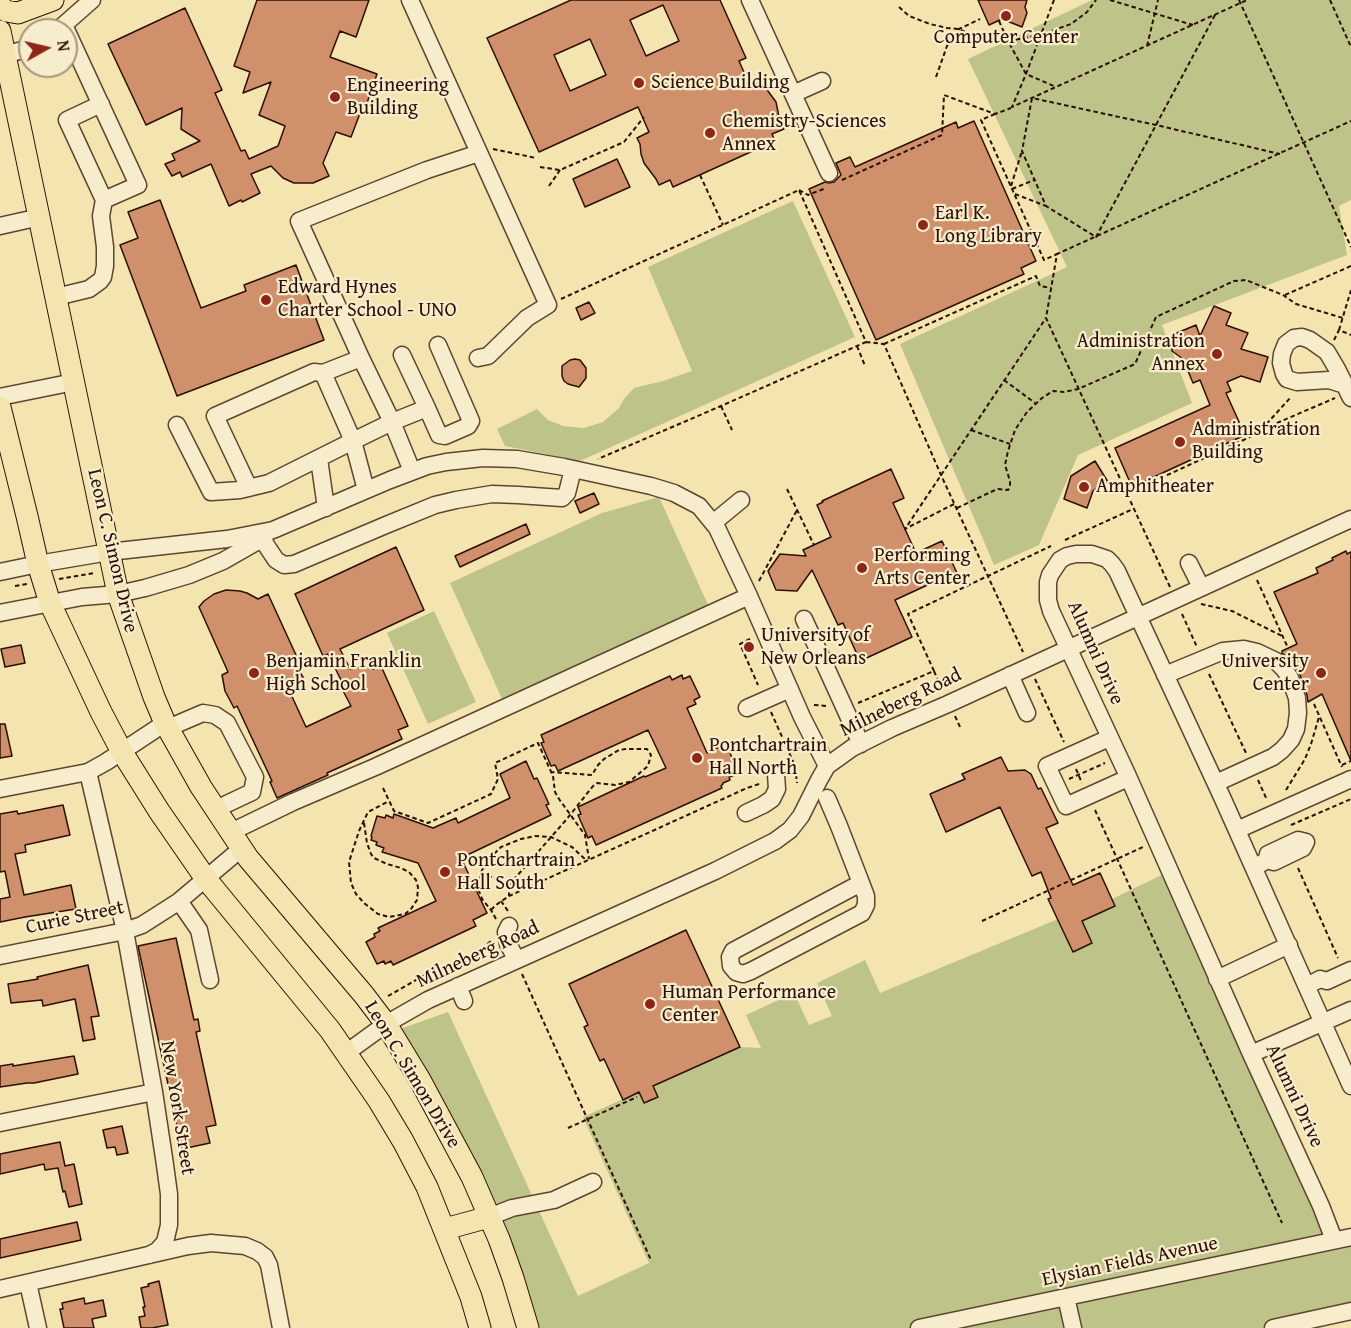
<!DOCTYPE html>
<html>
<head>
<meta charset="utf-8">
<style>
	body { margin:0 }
	#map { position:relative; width:1351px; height:1328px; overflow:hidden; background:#f3e4b0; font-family:"Gentium Book Plus",serif }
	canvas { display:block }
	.north { position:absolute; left:18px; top:18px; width:60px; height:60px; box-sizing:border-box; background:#f7edcc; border:2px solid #a6957c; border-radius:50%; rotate:82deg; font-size:16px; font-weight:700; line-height:24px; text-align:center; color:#2c1004 }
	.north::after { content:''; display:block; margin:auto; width:21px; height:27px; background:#8f2418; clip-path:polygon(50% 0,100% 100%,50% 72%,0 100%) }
</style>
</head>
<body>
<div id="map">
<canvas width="1351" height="1328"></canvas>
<div class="north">N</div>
</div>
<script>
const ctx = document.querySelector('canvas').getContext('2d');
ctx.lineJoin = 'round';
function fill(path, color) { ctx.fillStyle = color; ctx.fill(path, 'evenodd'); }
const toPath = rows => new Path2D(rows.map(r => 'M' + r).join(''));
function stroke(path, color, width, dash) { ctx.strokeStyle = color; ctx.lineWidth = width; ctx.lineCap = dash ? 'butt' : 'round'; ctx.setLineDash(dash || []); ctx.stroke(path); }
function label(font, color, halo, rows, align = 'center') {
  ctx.font = font + ' "Gentium Book Plus",serif'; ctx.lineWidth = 4.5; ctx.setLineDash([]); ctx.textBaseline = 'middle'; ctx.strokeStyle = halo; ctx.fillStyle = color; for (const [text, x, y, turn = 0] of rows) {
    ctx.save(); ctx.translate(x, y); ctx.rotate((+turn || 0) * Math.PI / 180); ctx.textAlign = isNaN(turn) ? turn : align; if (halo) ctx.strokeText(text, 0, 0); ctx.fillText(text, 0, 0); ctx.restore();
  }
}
fill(toPath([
	[1092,0,1351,0,1351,200,1339,206,1347,255,1162,325,1192,403,1078,455,1039,545,994,565,900,344,1067,267,968,59],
	[793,201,855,337,580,461,505,446,497,429,537,409,548,420,563,426,584,428,603,422,619,408,624,399,634,388,663,381,692,371,648,267],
	[659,497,709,607,502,699,450,583,602,513],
	[434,611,476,702,428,724,387,633],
	[1170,871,1334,1240,1351,1237,1351,1311,1273,1328,528,1328,513,1278,393,1035,403,1028,448,1012,578,1296,649,1263,583,1117,639,1092,644,1103,658,1097,653,1086,740,1047,761,1048,746,1015,794,993,809,1025,832,1016,817,983,865,960,880,993,1058,919,1073,952,1082,921,1112,899]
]), '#bec38a');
const building = toPath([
	[257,0,369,0,356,37,340,31,330,57,377,74,367,103,364,103,351,137,336,132,323,163,329,176,313,183,294,183,283,178,271,166,251,174,260,193,242,202,241,200,229,206,211,164,182,177,180,172,172,176,165,164,175,160,172,154,200,141,181,129,182,108,146,125,108,44,185,8,222,90,215,93,241,151,245,150,249,159,278,146,285,126,259,115,271,82,243,93,250,72,234,66,257,0],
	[571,0,720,0,746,58,739,61,750,86,762,80,765,87,776,102,780,122,784,129,772,134,775,141,673,187,670,180,659,185,656,179,644,163,641,154,640,144,637,138,649,132,638,107,539,152,487,38,571,0],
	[663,5,679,41,646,56,630,20,663,5],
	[590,39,606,75,570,91,554,55,590,39],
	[978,0,1027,0,1025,7,1027,13,1022,27,1002,19,989,25,978,0],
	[974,121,1036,261,1021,268,1024,274,876,340,809,189,825,182,829,183,834,182,841,175,836,163,850,157,855,167,956,122,958,128,974,121],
	[617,159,630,187,585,207,573,179,617,159],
	[160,200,201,308,246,291,244,285,296,265,324,340,177,396,120,245,138,238,128,212,160,200],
	[589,302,595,313,581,320,576,308,589,302],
	[1214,306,1231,313,1226,325,1248,333,1241,349,1268,357,1260,382,1241,376,1227,382,1231,391,1226,393,1245,435,1132,487,1115,448,1210,405,1200,380,1193,383,1183,359,1172,351,1172,335,1196,325,1200,336,1214,306],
	[575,359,580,360,586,368,586,378,579,387,568,384,564,381,562,376,562,366,570,360,575,359],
	[1095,461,1108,482,1093,491,1087,508,1064,499,1071,476,1095,461],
	[891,469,904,498,893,503,916,553,942,541,958,575,936,585,934,582,895,600,912,637,860,661,843,623,838,625,812,570,797,591,776,590,768,571,780,554,806,556,803,550,831,537,817,505,823,502,822,501,891,469],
	[594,493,599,504,580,513,575,501,594,493],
	[526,524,530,534,460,567,455,556,526,524],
	[396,547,424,610,340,649,350,669,371,665,373,669,381,666,408,726,398,730,402,739,327,773,328,775,277,798,270,782,272,781,237,706,234,708,225,691,222,675,228,672,199,607,204,601,214,594,226,590,240,591,247,593,258,599,268,594,296,655,285,660,301,674,303,677,302,684,289,690,306,727,351,706,341,687,344,686,328,654,323,656,295,594,396,547],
	[1346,551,1347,554,1351,552,1351,761,1322,694,1308,702,1307,695,1299,672,1292,662,1282,653,1282,651,1297,644,1274,592,1318,573,1316,568,1333,560,1332,558,1346,551],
	[21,645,25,663,5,667,1,649,21,645],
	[682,675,683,679,690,676,700,697,694,700,696,704,687,708,707,753,719,747,721,751,728,748,737,770,731,772,733,776,729,777,730,780,723,783,723,784,721,786,722,788,596,845,592,836,588,838,578,815,581,814,578,807,644,776,645,777,666,768,648,730,558,771,555,765,551,766,541,743,544,742,541,735,670,676,672,680,682,675],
	[0,724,5,724,12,756,0,758,0,724],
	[1001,757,1008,771,1025,770,1031,774,1038,789,1041,788,1058,823,1046,828,1073,885,1100,873,1115,906,1082,921,1092,943,1073,952,1048,899,1051,898,1041,872,1032,876,1000,807,946,832,930,794,965,779,962,774,1001,757],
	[526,761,534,779,537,778,549,804,546,805,551,815,461,858,487,913,473,920,476,926,393,965,391,961,385,964,384,961,377,964,366,942,375,937,374,934,380,931,378,928,436,901,418,863,382,852,384,848,376,845,377,842,371,840,372,837,371,836,377,816,385,818,386,815,393,818,394,814,433,828,456,818,458,823,510,798,500,774,526,761],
	[63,805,70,835,25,845,26,852,15,854,24,895,71,885,76,909,25,917,0,922,0,899,10,897,5,871,0,872,0,814,17,811,18,814,63,805],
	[686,930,740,1047,653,1086,658,1097,644,1103,639,1092,623,1100,604,1059,600,1061,584,1027,588,1025,569,984,686,930],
	[176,938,194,1020,198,1019,200,1031,196,1032,216,1125,206,1127,210,1143,182,1149,138,946,176,938],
	[88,965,99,1016,91,1017,95,1039,83,1041,75,999,43,1006,42,1000,11,1003,8,984,38,979,37,977,88,965],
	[74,1056,78,1074,34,1083,27,1083,0,1087,0,1066,13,1064,13,1066,74,1056],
	[122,1126,128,1153,117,1155,115,1147,107,1148,103,1130,122,1126],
	[60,1142,65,1166,74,1164,82,1204,69,1207,65,1191,63,1192,58,1168,45,1170,44,1164,0,1174,0,1154,60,1142],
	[77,1222,81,1240,0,1258,0,1239,77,1222],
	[159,1281,168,1325,152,1328,141,1328,139,1317,145,1316,143,1307,145,1307,141,1288,149,1286,148,1284,159,1281],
	[84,1298,85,1304,103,1300,106,1316,92,1319,94,1328,64,1328,60,1309,63,1309,62,1303,84,1298]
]);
fill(building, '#d1906c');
stroke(building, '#2c1004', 1.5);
const minor = toPath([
	[410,0,548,305,527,318,488,356,478,358],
	[750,0,829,173],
	[58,30,92,0],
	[0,56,30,48],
	[793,94,822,81],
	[101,104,67,120,104,200],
	[0,226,40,217],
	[56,297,89,289,100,281,103,277,105,266,105,247,101,216,104,200,138,185,64,25],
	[361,358,299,221,427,170,479,153],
	[323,373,361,358,392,422,412,471],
	[1345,385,1329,380,1297,382,1287,379,1284,374,1281,363,1282,354,1286,344,1294,338,1302,337,1310,340,1327,352,1337,369,1345,385,1348,392,1351,398],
	[0,397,74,382],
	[427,408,439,435,445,436,468,426,471,421,438,345],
	[177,425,211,492,240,490,269,483,353,441,392,422,427,408,402,355],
	[319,459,326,508],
	[249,488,215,416,314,372,323,373,353,441,366,490],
	[713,523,741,500],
	[262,539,276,560,284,565,294,564,386,525,435,505,456,500,492,494,518,495,562,498,567,493,573,469],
	[1189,563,1201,587],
	[0,572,38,564,109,552,227,539,273,530,390,480,427,466,446,462,483,458,517,459,564,467,651,486,674,493,699,506,717,528,749,596,802,717,827,766],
	[0,613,82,597,118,594,145,588,189,575,223,561,265,537],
	[804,619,861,744],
	[1010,675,1027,713],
	[1165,675,1223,651,1244,649,1257,652,1276,661,1284,669,1290,678,1297,698,1298,713,1296,729,1291,740,1282,750,1273,757,1216,783],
	[747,708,790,689],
	[168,728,203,713,215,715,227,723,255,777,252,792,216,809],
	[1109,738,1047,766,1066,806,1128,778],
	[88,772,125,931,154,1092,164,1158,169,1194,169,1225,165,1242,157,1251,149,1255],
	[0,789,88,772,106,762,165,723],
	[827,798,839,826,861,883,866,896,866,905,862,913,751,971,743,974,736,972,731,966,730,957,733,951,861,883],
	[746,813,763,805,772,799,777,789,776,774],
	[1237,830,1351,779],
	[231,832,293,802,375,767,749,596],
	[1254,868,1267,860,1274,862,1303,848,1306,842,1298,840,1268,854,1267,860],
	[179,901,199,930,210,980],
	[509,926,506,932,508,944,517,960],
	[0,956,125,931,142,925,178,902,242,848],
	[1217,979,1289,945],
	[458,986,464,1001],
	[1307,986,1320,979,1327,981,1351,970],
	[346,1053,386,1024,428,1000,715,871,775,841,790,830,801,816,819,780,827,766,852,748,892,728,948,704,1351,519],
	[1251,1054,1351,1010],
	[0,1123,154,1092],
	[489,1217,512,1208,554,1200,593,1182],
	[1334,1240,1321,1206,1251,1054,1127,774,1051,611,1048,600,1048,582,1050,575,1060,560,1067,556,1076,554,1092,554,1107,559,1112,564,1117,571,1222,797,1351,1086],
	[28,1283,38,1328],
	[0,1289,188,1246,211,1243,245,1246,257,1251,265,1257,269,1265,281,1328],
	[1066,1297,1073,1328],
	[919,1328,1351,1237],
	[1273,1328,1351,1311]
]);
const major = toPath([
	[0,6,6,11,18,13,53,0],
	[0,31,118,594,154,697,165,723,201,787,248,858,364,995,386,1024,420,1080,472,1177,499,1239,513,1278,528,1328],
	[0,407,27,516,38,564,50,603,101,712,122,752,159,811,206,879,330,1030,379,1101,403,1141,427,1187,471,1297,480,1328],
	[445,1229,489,1217]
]);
stroke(minor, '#5e452f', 19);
stroke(major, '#2c1004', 23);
stroke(toPath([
	[1054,0,1026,74,1012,107,1247,0],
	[1110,0,1193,25],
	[1239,0,1351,247],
	[1330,0,1351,47],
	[899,7,909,16,930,24,947,28,959,29,978,38,995,42,1008,41,1026,74,1056,87],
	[1215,15,1156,125,1096,237,1046,206,1022,151,1032,98,1156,125,1280,154],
	[999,21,1008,41,1040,35,1071,24,1087,12,1096,0],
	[1147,46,1158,0],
	[936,77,947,46,959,29,980,19],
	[995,114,981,120,1044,260,1057,254],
	[493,149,536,158],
	[540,167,560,170,624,142,644,117],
	[700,175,723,225],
	[842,180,942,135,944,95,995,114,1011,108],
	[549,186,560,170],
	[1011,186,1022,151],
	[1012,189,1034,180],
	[799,190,808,195,826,188],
	[1015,194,1046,206],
	[1285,295,1351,266],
	[561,299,799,190,866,342,721,406,598,459],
	[1339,330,1351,290],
	[1334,340,1339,330,1351,335],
	[866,342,884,344,941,475,1023,652],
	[884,344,1036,276,1040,286,1051,288],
	[857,346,865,366],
	[1004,380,1035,403],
	[721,406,732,430],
	[1263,429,1335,398],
	[971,430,1010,444],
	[787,489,814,545],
	[1126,494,1250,437,1261,430,1291,397],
	[954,504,905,529,1046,318],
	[957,508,993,491,998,489,1008,490,1010,486,1010,481,1005,465,1008,451,1015,430,1027,412,1042,398,1053,391,1064,392,1078,389,1135,364,1156,317,1234,281,1246,280,1283,295,1296,304,1343,318],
	[1065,540,1133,509],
	[59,579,95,573],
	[1257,580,1288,648],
	[759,581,797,510],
	[15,586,27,584],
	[1170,587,1046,318,1057,254,1351,121],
	[1201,604,1232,611,1282,636],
	[1182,614,1197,647],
	[750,639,740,644,758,685],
	[934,671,908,614,1051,546],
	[1209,674,1246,753],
	[1035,679,1064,742],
	[858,703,934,671,942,690],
	[1314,704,1342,767],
	[814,705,827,706],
	[771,712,795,766,797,783],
	[955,716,961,729],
	[789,753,802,747],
	[1342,765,1351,761],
	[1076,769,1082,783],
	[1069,779,1105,763],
	[1258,780,1267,800],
	[383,788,394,811,428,823,491,794,498,779,495,763,538,743,553,776,555,792,559,799,585,835,589,859],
	[1286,790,1305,759,1311,744,1319,717],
	[1095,810,1282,1223],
	[364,823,367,843,371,854,374,858,387,864,401,868,409,872,416,880,418,887,417,900,411,909,405,914,389,917,378,914,364,903,356,894,351,883,349,862,359,831,368,812,389,801],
	[1291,825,1351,799],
	[1298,868,1338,958],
	[481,872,509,885,566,820,593,786,597,783,615,785,629,782,648,766,651,755,647,749,626,749,619,750,604,759,598,765,592,775,551,772],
	[509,885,509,896],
	[501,901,508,911],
	[491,910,496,905,509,896,747,788,762,783],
	[496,919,491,910,482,899,479,891,479,883,481,872,488,860,501,847,521,839,535,836,551,837,572,847,587,861],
	[982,921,1143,847],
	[522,974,651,1260],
	[388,996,423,976,475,954,491,941],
	[568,1128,637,1097]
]), '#2c1004', 2, [4.5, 3]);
stroke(minor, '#f7edcc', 16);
stroke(major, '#f3e4b0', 21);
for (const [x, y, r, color] of [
	[1006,16,6,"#8f2418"],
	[639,83,6,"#8f2418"],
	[335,97,6,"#8f2418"],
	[710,133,6,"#8f2418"],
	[923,225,6,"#8f2418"],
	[266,300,6,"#8f2418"],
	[1217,354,6,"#8f2418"],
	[1180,442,6,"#8f2418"],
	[1084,487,6,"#8f2418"],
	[862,568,6,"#8f2418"],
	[749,647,6,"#8f2418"],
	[254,673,6,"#8f2418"],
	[1321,673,6,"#8f2418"],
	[697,758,6,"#8f2418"],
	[445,872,6,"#8f2418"],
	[650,1004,6,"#8f2418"]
]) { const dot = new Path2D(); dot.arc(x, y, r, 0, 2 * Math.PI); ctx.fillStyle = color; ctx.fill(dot); stroke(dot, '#f7edcc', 2); }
label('20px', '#2c1004', '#f7edcc', [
	["Computer Center",1006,38,"center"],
	["Science Building",651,83],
	["Engineering",347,86],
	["Building",347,109],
	["Chemistry-Sciences",722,122],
	["Annex",722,145],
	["Earl K.",935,214],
	["Long Library",935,237],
	["Edward Hynes",278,288],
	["Charter School - UNO",278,311],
	["Administration",1205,342,"right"],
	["Annex",1205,365,"right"],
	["Administration",1192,430],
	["Building",1192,453],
	["Amphitheater",1096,487],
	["Performing",874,556],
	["Arts Center",874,579],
	["University of",761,636],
	["New Orleans",761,659],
	["Benjamin Franklin",266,662],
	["High School",266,685],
	["University",1309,662,"right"],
	["Center",1309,685,"right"],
	["Pontchartrain",709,746],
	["Hall North",709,769],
	["Pontchartrain",457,861],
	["Hall South",457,884],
	["Human Performance",662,993],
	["Center",662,1016]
], 'left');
label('20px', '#2c1004', '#f7edcc', [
	["Leon C. Simon Drive",112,551,77],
	["Alumni Drive",1095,653,66],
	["Milneberg Road",901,703,-26],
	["Curie Street",75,918,-12],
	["Milneberg Road",478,955,-25],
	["Leon C. Simon Drive",412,1075,59],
	["Alumni Drive",1294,1096,65],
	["New York Street",177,1108,81],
	["Elysian Fields Avenue",1130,1262,-12]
]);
</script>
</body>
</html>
